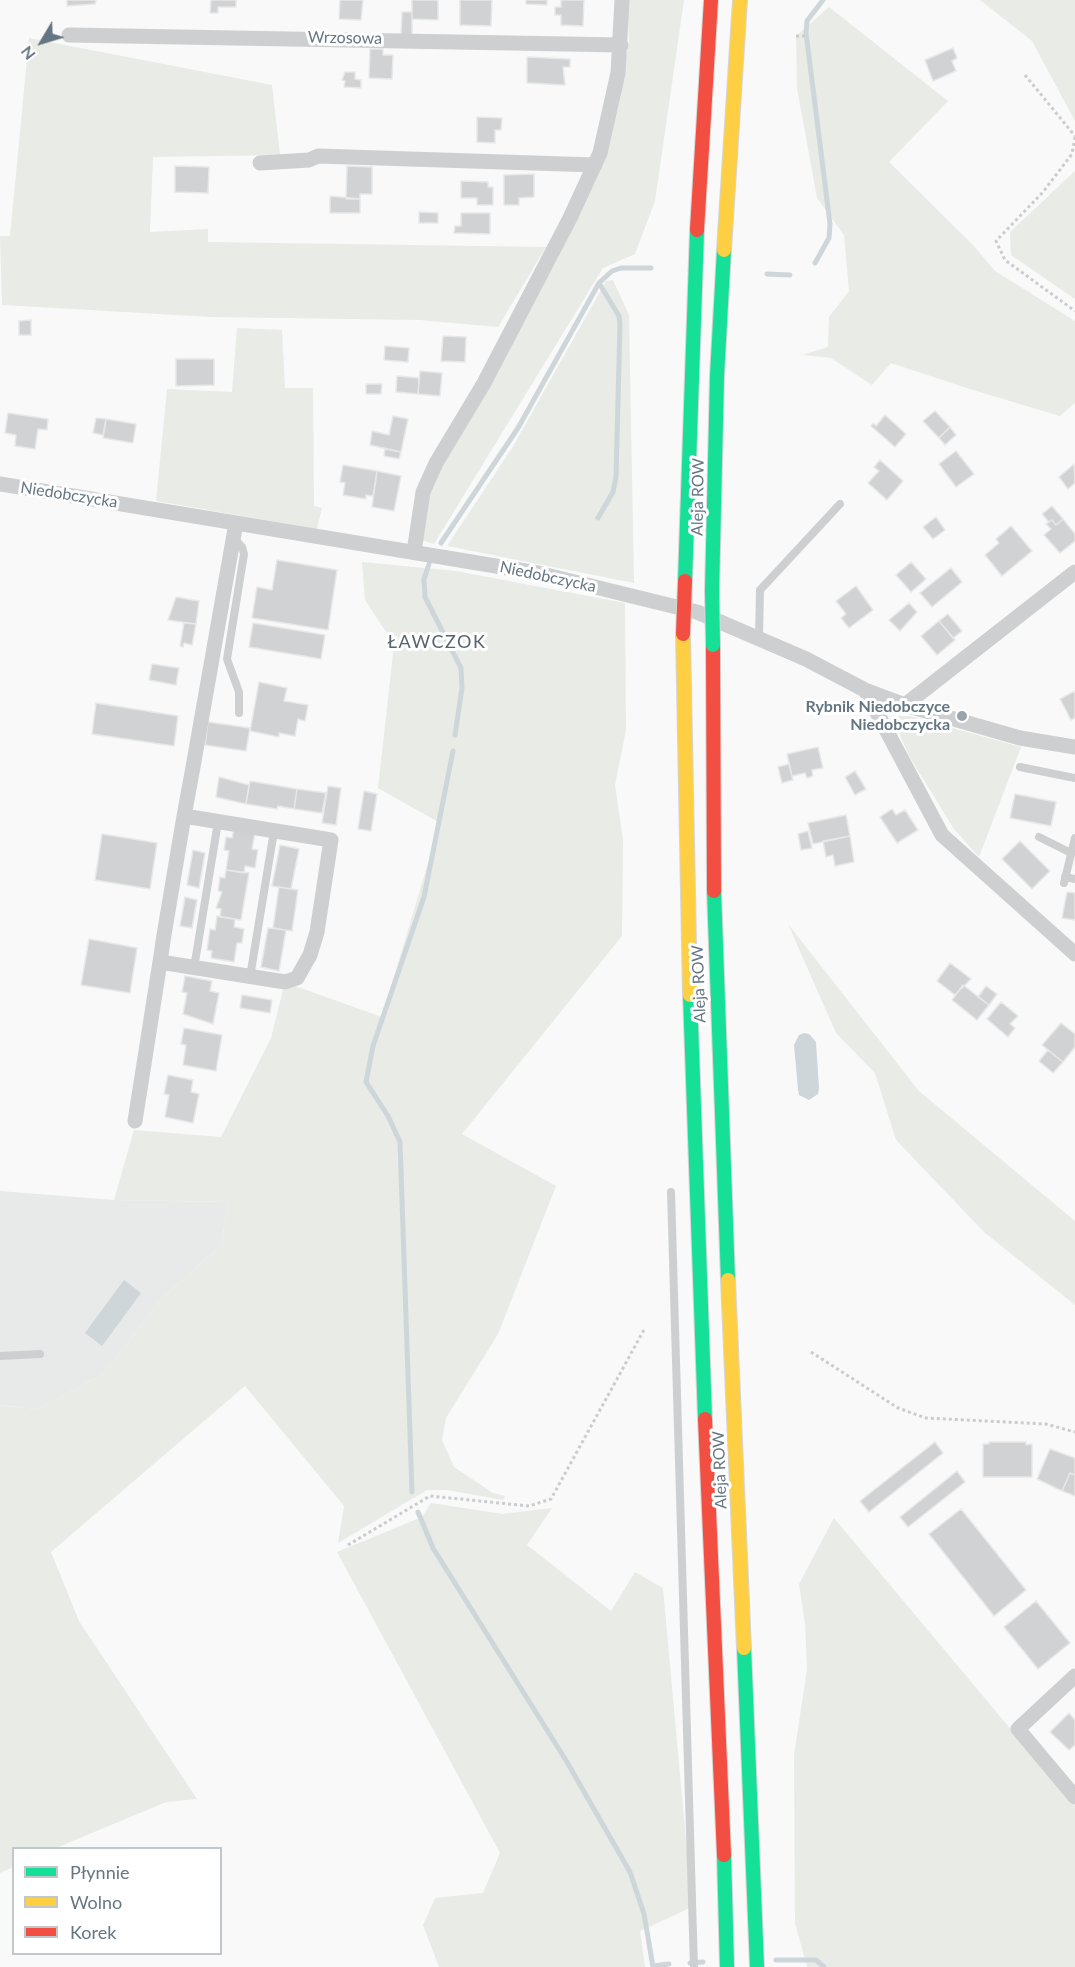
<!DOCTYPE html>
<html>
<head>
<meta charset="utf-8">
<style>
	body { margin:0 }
	#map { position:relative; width:1075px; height:1967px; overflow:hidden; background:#f9f9f9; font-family:Lato,sans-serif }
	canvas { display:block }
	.legend { position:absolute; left:12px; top:1847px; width:210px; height:108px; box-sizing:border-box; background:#fff; border:2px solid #c1c8cd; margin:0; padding:8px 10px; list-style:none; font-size:18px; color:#657683 }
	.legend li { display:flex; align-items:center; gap:12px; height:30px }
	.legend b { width:30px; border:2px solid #c1c8cd }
	.north { position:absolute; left:12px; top:12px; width:60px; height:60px; -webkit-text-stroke:4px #fff; paint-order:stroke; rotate:232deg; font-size:16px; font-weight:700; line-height:24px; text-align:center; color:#657683 }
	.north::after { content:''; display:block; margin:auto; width:21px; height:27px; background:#657683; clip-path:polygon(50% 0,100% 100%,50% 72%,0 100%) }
</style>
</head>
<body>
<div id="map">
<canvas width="1075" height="1967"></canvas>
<ul class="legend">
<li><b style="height:8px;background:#16e098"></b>Płynnie</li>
<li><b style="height:8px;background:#ffcf43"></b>Wolno</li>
<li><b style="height:8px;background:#f24e42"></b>Korek</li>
</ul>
<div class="north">N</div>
</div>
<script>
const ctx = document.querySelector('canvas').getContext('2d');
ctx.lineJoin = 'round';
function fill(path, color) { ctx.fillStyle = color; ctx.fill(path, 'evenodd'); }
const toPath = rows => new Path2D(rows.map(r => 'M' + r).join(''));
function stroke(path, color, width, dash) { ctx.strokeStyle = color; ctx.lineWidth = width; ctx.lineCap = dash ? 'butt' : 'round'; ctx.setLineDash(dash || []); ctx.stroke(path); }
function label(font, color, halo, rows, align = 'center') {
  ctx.font = font + ' Lato,sans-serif'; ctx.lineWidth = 6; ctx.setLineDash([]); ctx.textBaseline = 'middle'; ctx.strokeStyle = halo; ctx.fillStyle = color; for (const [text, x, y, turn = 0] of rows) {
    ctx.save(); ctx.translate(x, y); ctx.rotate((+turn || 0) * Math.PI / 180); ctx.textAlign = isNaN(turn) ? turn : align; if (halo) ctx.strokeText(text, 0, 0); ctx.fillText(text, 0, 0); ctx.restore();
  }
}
fill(toPath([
	[0,1191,114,1200,228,1202,221,1245,163,1297,102,1375,37,1409,0,1405]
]), '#e8e9e9');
fill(toPath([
	[627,0,684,0,655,201,635,254,603,268,434,544,421,540,431,487,607,149,629,41],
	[980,0,1075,0,1075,121,1032,41],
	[829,7,948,101,889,162,973,245,995,271,1075,321,1075,403,1060,416,976,391,891,363,872,385,831,358,802,355,828,347,829,317,849,291,844,235,817,198,797,88,796,36],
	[29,38,272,85,280,155,153,157,150,232,208,229,208,242,546,247,498,327,420,320,212,317,2,305,0,236,10,236],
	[1075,171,1075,299,1011,255,1010,232],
	[613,280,629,315,634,583,447,546,512,448,606,281],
	[237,328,282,330,285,388,313,388,314,506,322,508,317,529,156,501,167,389,232,392],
	[362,562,456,571,625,603,626,730,615,785,623,840,622,936,462,1134,556,1186,498,1334,446,1418,442,1440,454,1467,493,1493,505,1496,503,1500,447,1490,427,1490,338,1543,344,1506,245,1386,51,1552,79,1621,197,1799,166,1802,56,1848,14,1848,13,1867,0,1873,0,1405,37,1409,102,1375,163,1297,221,1245,228,1202,114,1200,134,1130,221,1137,271,1038,283,990,295,986,382,1017,440,823,378,788,394,644,365,600],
	[892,716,909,716,1021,747,979,857,954,829,909,756],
	[788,924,919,1091,1075,1221,1075,1305,984,1232,896,1140,875,1073,836,1033],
	[431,1503,502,1514,552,1508,527,1545,611,1611,635,1572,663,1588,692,1907,640,1931,645,1967,439,1967,423,1925,435,1898,483,1893,500,1853,337,1552,422,1517],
	[834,1518,1075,1806,1075,1967,807,1967,795,1923,794,1755,807,1669,805,1624,799,1584]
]), '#e8ebe6');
fill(toPath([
	[804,1033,809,1034,816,1042,819,1088,818,1094,809,1100,799,1095,798,1089,794,1045,799,1035],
	[124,1280,141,1293,102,1346,85,1333]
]), '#ced6d9');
stroke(toPath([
	[815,263,829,238,830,224,806,33,807,21,823,0],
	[767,274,790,275],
	[598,518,613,492,616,477,620,324,619,316,599,283],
	[441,543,518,428,599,283,612,271,621,268,651,268],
	[429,564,424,579,425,597,461,668,462,688,455,735],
	[412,1492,400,1142,388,1116,366,1082,373,1046,424,897,453,751],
	[418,1512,433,1548,567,1762,630,1872,644,1914,653,1967],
	[776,1960,816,1960,824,1967],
	[690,1963,703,1962],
	[653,1966,669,1964]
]), '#ced6d9', 5);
const building = toPath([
	[67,0,96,0,95,4,67,6,67,0],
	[211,0,236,0,236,7,218,7,218,13,210,13,211,0],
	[340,0,363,0,361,20,339,19,340,0],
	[412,0,438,0,438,20,412,19,412,0],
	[460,0,492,0,491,26,460,25,460,0],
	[526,0,547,0,547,5,526,4,526,0],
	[561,0,584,0,583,26,561,25,561,15,555,15,555,7,561,7,561,0],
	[402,12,412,12,412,35,401,35,402,12],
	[953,48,957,58,952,61,956,71,933,81,925,60,953,48],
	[370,49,383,49,383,55,393,55,392,79,369,78,370,49],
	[527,57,570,59,570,67,563,67,565,85,527,83,527,57],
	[345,72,355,72,355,79,361,80,361,88,344,87,345,81,342,80,345,72],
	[477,117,502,118,501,130,495,130,495,143,477,142,477,117],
	[175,166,209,167,208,193,175,192,175,166],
	[347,166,372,167,372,194,360,194,360,199,346,199,347,166],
	[534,174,534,197,519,198,519,205,504,205,504,175,534,174],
	[461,181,488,182,488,187,493,187,493,205,477,205,477,198,461,198,461,181],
	[330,196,360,199,360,213,330,213,330,196],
	[419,212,438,213,438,223,419,223,419,212],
	[461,213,490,213,490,234,454,233,455,226,461,226,461,213],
	[31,320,31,335,19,335,19,321,31,320],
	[443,336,466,337,465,362,441,361,443,336],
	[385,346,409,348,408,362,384,360,385,346],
	[176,359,214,359,214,385,176,386,176,359],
	[420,371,442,373,440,396,418,394,420,371],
	[397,376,419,378,418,394,396,392,397,376],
	[366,384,382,384,381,394,366,394,366,384],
	[935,411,950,427,939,438,923,421,935,411],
	[8,413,48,419,47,430,38,429,35,449,15,446,16,435,5,433,8,413],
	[885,415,906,434,895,447,871,426,873,423,876,426,885,415],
	[393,416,408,419,401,452,370,445,372,431,389,435,393,416],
	[96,418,106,419,103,435,93,433,96,418],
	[106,419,136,424,133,443,103,438,106,419],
	[950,427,956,435,945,445,939,438,950,427],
	[385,449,401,452,399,459,384,456,385,449],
	[956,451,974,474,956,487,939,464,956,451],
	[880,460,903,481,887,500,868,483,879,471,874,467,880,460],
	[1074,464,1075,483,1068,489,1059,477,1074,464],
	[343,465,377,471,373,496,366,495,366,499,343,495,345,483,340,482,343,465],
	[377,471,401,476,394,511,372,507,377,471],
	[1052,506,1063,519,1056,525,1052,520,1049,522,1042,514,1052,506],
	[936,517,945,530,933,539,923,527,936,517],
	[1063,519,1075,534,1075,541,1060,553,1044,535,1051,529,1046,524,1052,520,1056,525,1063,519],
	[1011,526,1032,551,1002,576,985,555,999,543,996,539,1011,526],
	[277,560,337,570,328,630,252,618,257,587,272,590,277,560],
	[911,562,926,579,911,592,896,575,911,562],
	[951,568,962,582,932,607,920,593,951,568],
	[856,586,873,610,849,628,841,618,846,614,836,601,856,586],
	[176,597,199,601,196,624,168,620,176,597],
	[909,603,917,612,900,631,889,620,909,603],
	[948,614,962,631,953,638,939,621,948,614],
	[939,621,955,640,937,655,921,636,939,621],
	[184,623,196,624,192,645,184,643,183,647,180,646,184,623],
	[253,623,325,635,321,659,249,647,253,623],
	[152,664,179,668,176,685,149,680,152,664],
	[259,682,287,688,284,701,308,705,305,721,298,719,295,736,279,733,279,737,250,731,259,682],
	[1075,691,1075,718,1071,720,1060,699,1075,691],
	[96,703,178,716,174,746,92,734,96,703],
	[208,722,250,728,246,751,205,745,208,722],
	[818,747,823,768,812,770,813,776,807,778,805,773,792,776,787,754,818,747],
	[789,764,793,780,782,783,778,767,789,764],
	[855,771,866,789,855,795,845,777,855,771],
	[219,777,249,785,246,804,216,797,219,777],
	[250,781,297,789,294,809,278,806,277,809,246,804,250,781],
	[328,786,341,788,336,825,322,823,328,786],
	[297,789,326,793,322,813,294,809,297,789],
	[364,791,377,794,371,831,358,829,364,791],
	[1015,794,1056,802,1051,826,1010,818,1015,794],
	[892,809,896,815,905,810,918,830,897,843,880,817,892,809],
	[846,815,850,836,813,844,808,823,846,815],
	[234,829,255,833,252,849,258,850,255,868,245,866,244,873,226,870,229,851,224,850,226,837,232,838,234,829],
	[808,831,812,848,801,850,798,834,808,831],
	[102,834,157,843,150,889,95,880,102,834],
	[850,836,854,862,835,866,833,855,826,857,823,841,850,836],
	[1020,841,1050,871,1032,889,1002,859,1020,841],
	[280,845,299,849,291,889,272,886,280,845],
	[193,850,205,853,199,888,187,885,193,850],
	[226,870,249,873,241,920,220,917,221,909,216,908,222,892,218,891,220,877,225,878,226,870],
	[279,887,298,890,292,931,273,928,279,887],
	[1067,892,1075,893,1075,920,1062,918,1067,892],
	[185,897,197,900,192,928,180,926,185,897],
	[217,916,235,919,234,927,244,929,242,943,237,943,234,962,211,958,212,951,207,950,210,929,215,930,217,916],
	[268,928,286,930,279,971,261,967,268,928],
	[89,939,137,948,130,993,81,985,89,939],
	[950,963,971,979,955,995,937,981,950,963],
	[185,976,212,981,210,991,219,993,213,1024,183,1014,187,993,182,992,185,976],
	[963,985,989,1005,977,1020,952,1000,963,985],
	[986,986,997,994,989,1005,978,997,986,986],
	[242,995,272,1000,270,1013,240,1008,242,995],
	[1001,1002,1018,1016,1010,1024,1015,1028,1008,1037,987,1019,1001,1002],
	[1061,1023,1075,1034,1075,1047,1063,1062,1042,1045,1061,1023],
	[184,1028,222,1035,216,1071,183,1065,186,1045,181,1044,184,1028],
	[1048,1050,1063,1062,1053,1073,1039,1061,1048,1050],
	[168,1075,193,1080,191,1092,199,1094,193,1123,165,1117,169,1095,164,1094,168,1075],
	[935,1442,943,1453,869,1512,860,1501,935,1442],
	[989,1442,1026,1442,1026,1445,1032,1444,1032,1477,983,1477,983,1444,989,1444,989,1442],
	[1050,1449,1075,1458,1075,1475,1070,1473,1062,1491,1037,1479,1050,1449],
	[957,1471,965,1482,908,1527,900,1517,957,1471],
	[1070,1473,1075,1475,1075,1496,1062,1491,1070,1473],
	[961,1509,1026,1590,994,1616,929,1534,961,1509],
	[1036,1601,1070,1643,1038,1669,1004,1627,1036,1601],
	[1069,1713,1075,1720,1075,1745,1069,1750,1050,1732,1069,1713]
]);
fill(building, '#d0d2d3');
stroke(building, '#e8e8e8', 1.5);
const fast = toPath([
	[685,581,697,230],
	[712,591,717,376,724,250],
	[714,891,728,1280],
	[690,995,705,1419],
	[744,1648,757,1967],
	[724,1855,727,1967]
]);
const slow = toPath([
	[724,250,740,0],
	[683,634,690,995],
	[728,1280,744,1648]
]);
const jam = toPath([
	[697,230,711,0],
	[713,645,714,891],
	[705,1419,724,1855]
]);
stroke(fast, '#d5d6d7', 16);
stroke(slow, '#d5d6d7', 16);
stroke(jam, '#d5d6d7', 16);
stroke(toPath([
	[796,36,807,36],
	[1025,75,1075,136],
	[1075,137,1072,154,1043,192,996,241,1005,260,1075,311],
	[811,1352,898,1408,926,1418,1046,1424,1075,1432],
	[348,1545,430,1496,529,1506,551,1499,645,1328]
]), '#cbcccd', 3, [3, 3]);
stroke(toPath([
	[233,537,242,547,244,554,227,659,239,692,239,713],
	[759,637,760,590,840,504],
	[1020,767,1075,778],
	[1039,837,1071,853],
	[1065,877,1075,879],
	[1064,883,1075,838],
	[194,968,218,822],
	[250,977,274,831],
	[671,1192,694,1967],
	[0,1356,40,1354]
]), '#cecfd0', 8);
stroke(toPath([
	[69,35,621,45],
	[260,163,309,160,318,156,595,165],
	[0,484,538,573,697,612,806,659,865,690,905,705,1020,738,1075,747],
	[414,552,423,492,436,463,484,383,570,218,600,153,618,73,622,0],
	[865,690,942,835,1075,954],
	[905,705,1075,572],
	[184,816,331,840,317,932,310,955,297,978,285,982,160,962,164,935,184,816,193,767,236,523],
	[135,1121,160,962],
	[1075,1676,1018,1729,1075,1797]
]), '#cecfd0', 15);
stroke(fast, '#16e098', 14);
stroke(slow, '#ffcf43', 14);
stroke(jam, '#f24e42', 14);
const fastBridge = toPath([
	[712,591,713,645]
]);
const jamBridge = toPath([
	[683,634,685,581]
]);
stroke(fastBridge, '#d5d6d7', 16, []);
stroke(jamBridge, '#d5d6d7', 16, []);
stroke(fastBridge, '#16e098', 14);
stroke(jamBridge, '#f24e42', 14);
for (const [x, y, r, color] of [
	[962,716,6,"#99a4ac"]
]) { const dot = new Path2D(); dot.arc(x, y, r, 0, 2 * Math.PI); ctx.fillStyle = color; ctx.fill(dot); stroke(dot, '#fff', 2); }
label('16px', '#657683', '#fff', [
	["Wrzosowa",345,38,1],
	["Niedobczycka",69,495,9],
	["Aleja ROW",698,497,-89],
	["Niedobczycka",548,577,12],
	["Aleja ROW",699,984,-92],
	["Aleja ROW",720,1470,-92]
]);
label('bold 16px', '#657683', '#fff', [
	["Rybnik Niedobczyce",950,707],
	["Niedobczycka",950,725]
], 'right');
ctx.letterSpacing = '1.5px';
label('18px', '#57646e', '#fff', [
	["ŁAWCZOK",437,642]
]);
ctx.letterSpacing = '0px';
</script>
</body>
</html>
